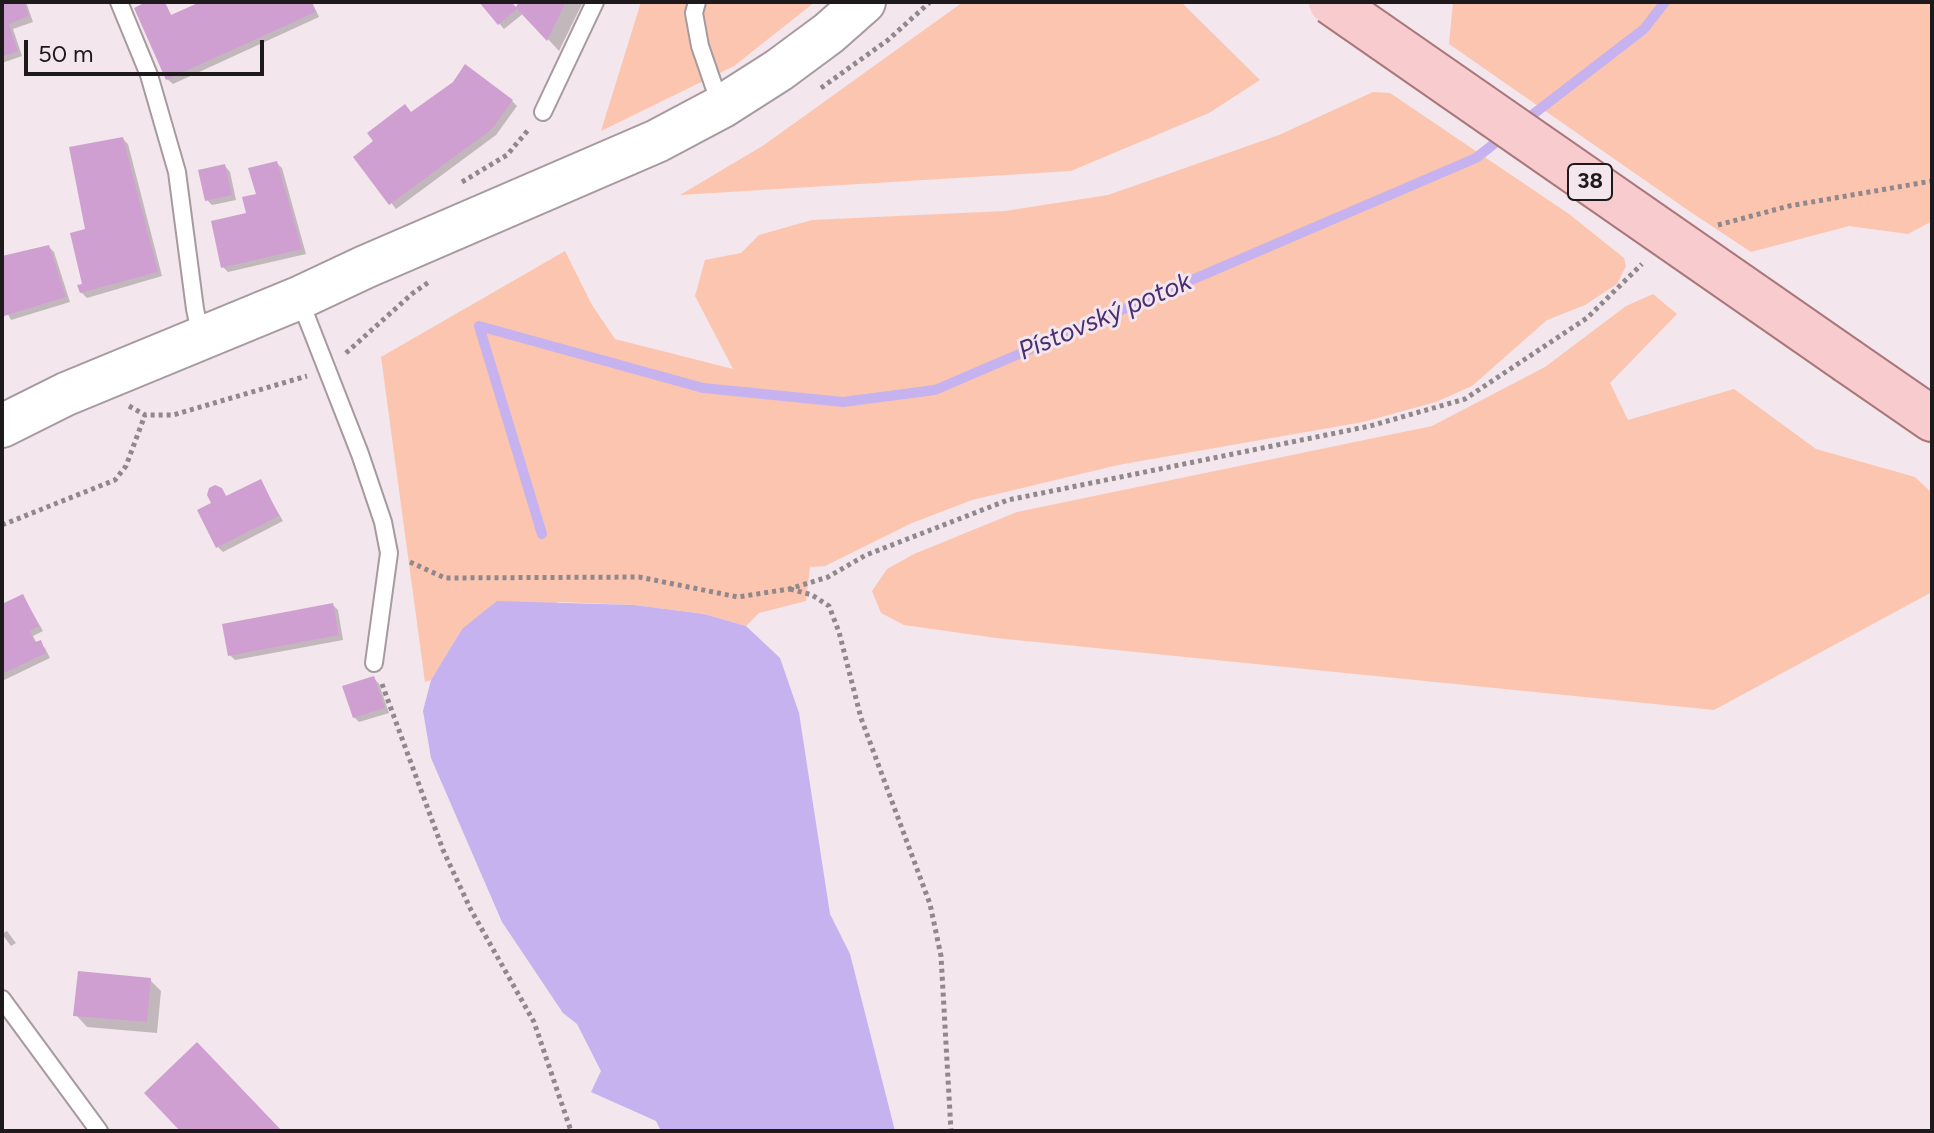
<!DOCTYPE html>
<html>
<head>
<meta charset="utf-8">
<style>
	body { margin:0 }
	#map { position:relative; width:1934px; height:1133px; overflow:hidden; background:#f3e6ec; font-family:Figtree,sans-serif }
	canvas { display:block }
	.frame { position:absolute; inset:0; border:4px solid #1e191b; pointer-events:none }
	.scale { position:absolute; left:24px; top:40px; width:240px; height:36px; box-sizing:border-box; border:4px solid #1e191b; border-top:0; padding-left:10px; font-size:24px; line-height:28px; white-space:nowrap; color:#1e191b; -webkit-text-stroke:6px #f3e6ec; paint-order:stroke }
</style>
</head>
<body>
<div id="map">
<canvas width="1934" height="1133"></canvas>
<div class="frame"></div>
<div class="scale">50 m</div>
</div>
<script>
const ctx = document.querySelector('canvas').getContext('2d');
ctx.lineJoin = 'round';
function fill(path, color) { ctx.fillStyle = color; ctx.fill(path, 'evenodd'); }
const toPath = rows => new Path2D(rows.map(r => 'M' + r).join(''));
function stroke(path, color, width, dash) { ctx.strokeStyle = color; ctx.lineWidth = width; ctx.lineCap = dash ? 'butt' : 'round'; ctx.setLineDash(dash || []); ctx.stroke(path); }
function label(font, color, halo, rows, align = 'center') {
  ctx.font = font + ' Figtree,sans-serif'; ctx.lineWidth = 6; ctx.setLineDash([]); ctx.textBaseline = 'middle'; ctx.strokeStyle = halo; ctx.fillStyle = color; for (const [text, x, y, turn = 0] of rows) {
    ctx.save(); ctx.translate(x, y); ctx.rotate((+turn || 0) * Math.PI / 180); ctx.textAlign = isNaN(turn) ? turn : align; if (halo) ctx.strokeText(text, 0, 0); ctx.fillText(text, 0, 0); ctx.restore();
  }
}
fill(toPath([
	[641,2,815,2,734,66,601,131],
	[963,2,1181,2,1260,80,1209,113,1071,171,680,195,764,145],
	[1453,2,1932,2,1932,221,1908,234,1849,226,1751,252,1692,213,1449,44],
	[1373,92,1390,93,1569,214,1624,258,1626,266,1617,284,1585,305,1547,320,1472,386,1436,402,1363,422,1118,465,972,500,912,523,825,566,810,567,806,601,759,613,746,626,704,614,634,605,560,602,462,629,431,680,425,682,381,357,565,251,592,305,615,339,733,369,695,296,705,260,741,253,759,235,812,220,1005,211,1108,195,1279,135],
	[1653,294,1677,314,1610,383,1628,420,1734,389,1816,449,1915,477,1932,493,1932,592,1714,710,996,638,904,625,881,613,872,591,887,569,914,554,1017,512,1432,426,1545,367,1626,306]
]), '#fcc5b0');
fill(toPath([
	[497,601,634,605,704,614,746,626,780,658,799,713,830,914,850,954,895,1131,661,1131,656,1121,591,1092,601,1071,577,1024,563,1013,502,922,431,758,423,711,431,680,462,629]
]), '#c5b2ef');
fill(toPath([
	[2,2,26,2,33,22,13,29,22,56,2,63],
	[151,2,165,2,172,17,206,2,312,2,319,17,173,84,167,79],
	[481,2,508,2,516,10,521,2,583,2,559,51,524,13,504,29],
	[512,101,517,106,496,135,396,209,355,157,412,114],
	[123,139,128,144,162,276,87,298,81,292,88,230],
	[277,163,282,168,306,254,228,272,223,267],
	[225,166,230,172,236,200,212,205,207,200],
	[49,247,54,252,70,302,11,320,2,303,2,259],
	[260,481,283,521,223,552,218,547,214,504,221,489,227,497],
	[23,596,43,631,33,636,37,644,40,643,45,648,50,658,2,681,2,606],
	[333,605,338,610,343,640,235,660,230,655],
	[374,678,379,684,389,713,359,722,354,717],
	[7,931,16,943,11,946,2,934],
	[150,980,161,991,157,1033,87,1027,76,1015]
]), '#0003');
stroke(toPath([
	[1523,122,1644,29,1665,2],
	[479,326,703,388,843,402,935,390,1476,158,1504,136],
	[479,326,542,534]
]), '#c5b2ef', 10);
fill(toPath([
	[2,2,24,2,29,16,9,24,18,51,2,57],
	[146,2,164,2,171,15,200,2,311,2,316,12,166,80,134,8],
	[479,2,511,2,516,7,519,2,566,2,547,41,517,9,498,25],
	[465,64,513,100,491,130,389,205,353,157,373,141,367,133,405,104,411,112,453,82],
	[123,137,158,272,80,293,77,285,82,284,70,233,85,229,69,147],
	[277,161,302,249,221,268,211,221,246,213,242,197,256,194,248,168],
	[225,164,232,195,205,201,198,170],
	[49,245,66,297,4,316,2,309,2,256],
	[261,479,279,516,216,548,197,510,211,503,207,495,209,488,215,485,222,488,226,496],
	[23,594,39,626,30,631,35,642,41,640,46,653,2,674,2,604],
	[333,603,339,635,228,656,222,624],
	[374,676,385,708,353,718,342,686],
	[78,971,151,978,147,1022,73,1016],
	[197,1042,282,1131,180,1131,144,1093]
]), '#cf9fd2');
const service = toPath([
	[119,2,149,75,177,172,195,309,201,337],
	[697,2,694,13,700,46,720,104],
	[543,112,595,2],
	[299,298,360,454,383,522,389,553,374,663],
	[2,999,99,1131]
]);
const tertiary = toPath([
	[2,426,66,394,299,298,365,267,657,141,721,107,779,70,829,33,864,2]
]);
const primary = toPath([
	[1848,361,1932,419]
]);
stroke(service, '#a69a9f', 20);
stroke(tertiary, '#a69a9f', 46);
stroke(primary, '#a9777a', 48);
stroke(toPath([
	[821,88,888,40,930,2],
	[462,182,507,155,529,129],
	[1718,225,1789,206,1932,181],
	[346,353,413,293,429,282],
	[129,406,145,415,173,415,307,376],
	[2,525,115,480,126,466,145,415],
	[410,562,445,578,639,577,738,597,789,589,828,577,866,555,1008,500,1370,426,1465,399,1587,318,1642,264],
	[790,589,812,595,829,606,839,632,861,718,930,904,941,956,951,1131],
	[382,684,443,850,471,910,534,1022,571,1131]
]), '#91888c', 5, [4, 4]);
stroke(service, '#fff', 16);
stroke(tertiary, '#fff', 42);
stroke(primary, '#f8ccce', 44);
const primaryBridge = toPath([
	[1331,2,1848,361]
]);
stroke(primaryBridge, '#a9777a', 48, []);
stroke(primaryBridge, '#f8ccce', 44);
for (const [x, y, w] of [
	[1590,182,44]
]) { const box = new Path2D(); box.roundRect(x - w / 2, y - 18, w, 36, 6); ctx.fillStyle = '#f3e6ec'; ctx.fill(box); stroke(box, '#1e191b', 2); }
label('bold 22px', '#1e191b', null, [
	["38",1590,182]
]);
label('italic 26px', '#492e75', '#f3e6ec', [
	["Pístovský potok",1105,317,-23]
]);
</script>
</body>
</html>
